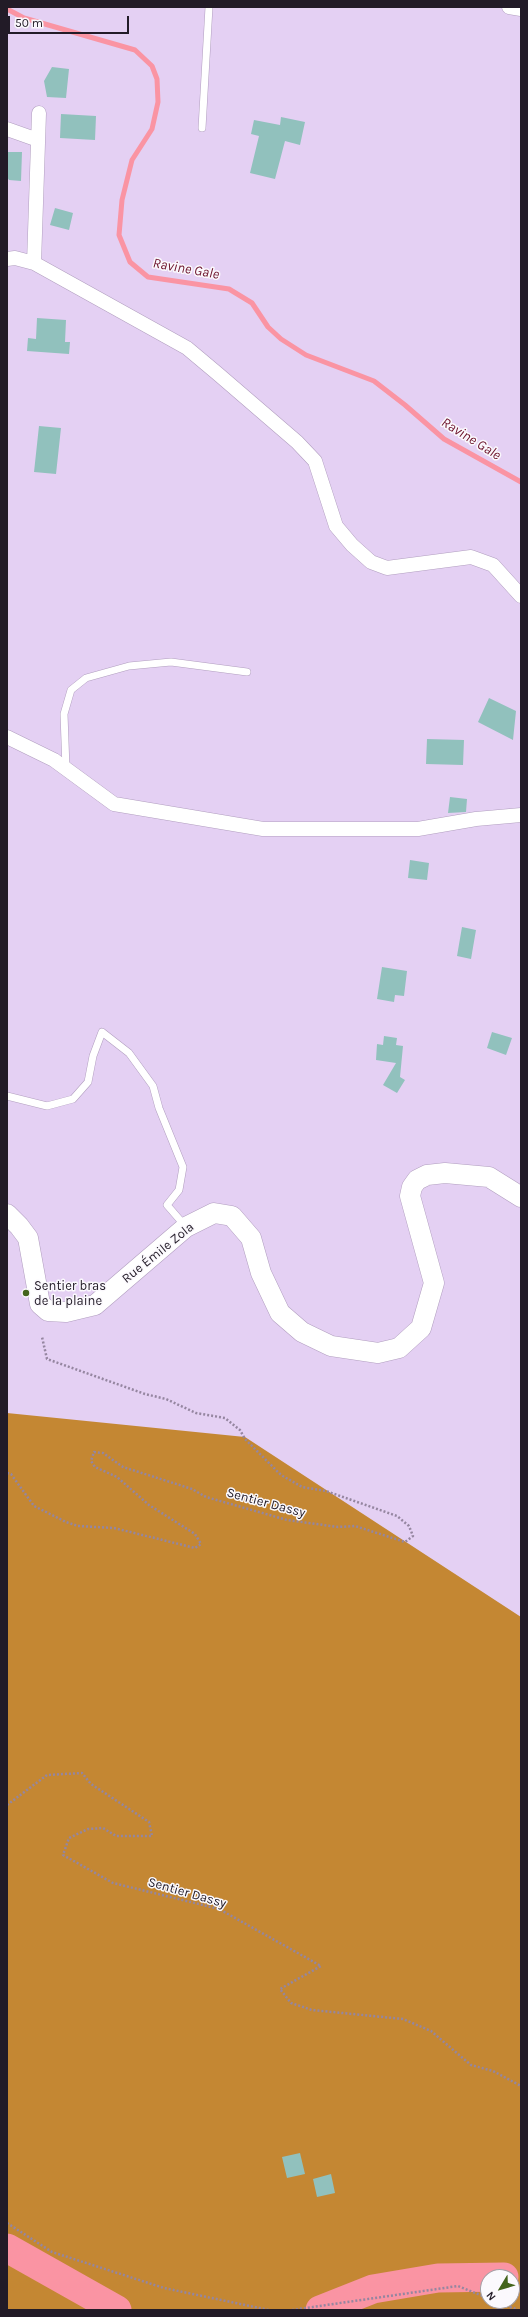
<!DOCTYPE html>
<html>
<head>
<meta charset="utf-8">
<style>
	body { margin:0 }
	#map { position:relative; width:528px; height:2317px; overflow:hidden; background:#e4d0f3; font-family:Karla,sans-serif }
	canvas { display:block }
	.frame { position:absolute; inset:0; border:8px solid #221b27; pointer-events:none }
	.north { position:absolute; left:480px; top:2269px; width:40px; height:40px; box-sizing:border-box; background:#fbf9fd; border:1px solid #a4a0a7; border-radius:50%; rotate:232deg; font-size:11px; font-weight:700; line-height:16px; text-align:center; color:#221b27 }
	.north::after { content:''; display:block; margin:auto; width:14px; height:18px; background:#44651c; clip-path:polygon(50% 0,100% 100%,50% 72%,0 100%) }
	.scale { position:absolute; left:8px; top:16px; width:121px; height:18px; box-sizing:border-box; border:2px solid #221b27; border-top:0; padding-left:5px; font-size:12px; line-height:14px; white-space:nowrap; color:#221b27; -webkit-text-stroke:3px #fbf9fd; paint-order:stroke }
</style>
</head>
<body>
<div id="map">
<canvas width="528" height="2317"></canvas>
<div class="frame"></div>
<div class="north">N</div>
<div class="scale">50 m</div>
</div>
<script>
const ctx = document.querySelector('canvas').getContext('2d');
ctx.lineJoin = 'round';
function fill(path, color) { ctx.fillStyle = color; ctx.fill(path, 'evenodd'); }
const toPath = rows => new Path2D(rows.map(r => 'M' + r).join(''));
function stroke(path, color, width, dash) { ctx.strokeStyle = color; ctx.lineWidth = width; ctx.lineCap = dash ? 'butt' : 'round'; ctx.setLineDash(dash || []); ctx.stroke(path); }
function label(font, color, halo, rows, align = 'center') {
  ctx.font = font + ' Karla,sans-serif'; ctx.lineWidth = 3; ctx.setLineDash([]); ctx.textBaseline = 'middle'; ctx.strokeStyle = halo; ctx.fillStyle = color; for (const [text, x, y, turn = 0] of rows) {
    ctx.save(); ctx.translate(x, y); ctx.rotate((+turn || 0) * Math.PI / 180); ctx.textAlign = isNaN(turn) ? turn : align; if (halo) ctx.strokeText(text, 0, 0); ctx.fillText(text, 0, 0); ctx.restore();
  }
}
fill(toPath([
	[7,1413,245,1437,521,1617,521,2310,7,2310],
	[488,2277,512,2277,512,2301,488,2301]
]), '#c48733');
stroke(toPath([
	[7,9,24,18,135,50,152,66,157,79,158,102,152,129,132,160,122,200,119,235,130,262,148,277,229,289,252,303,268,327,281,339,306,355,374,381,405,405,444,439,521,482]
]), '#fa94a3', 5);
stroke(toPath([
	[7,2248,117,2310],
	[320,2310,373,2289,438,2278,504,2277]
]), '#fa94a3', 29);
fill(toPath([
	[52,67,69,69,66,98,47,97,44,81],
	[61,114,96,116,95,140,60,138],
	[281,117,305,122,300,145,285,141,275,179,250,173,259,136,251,134,254,120,280,125],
	[7,152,22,152,21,181,9,180,7,177],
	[55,208,73,213,69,230,50,225],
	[37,318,66,320,65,342,70,342,69,354,27,351,28,338,36,339],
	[39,426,61,428,56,474,34,472],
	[489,698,516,711,513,740,478,722],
	[427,739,464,740,463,765,426,764],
	[450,797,467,799,466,812,448,813],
	[410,860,429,863,427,880,408,878],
	[462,927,476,930,471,959,457,956],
	[382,967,407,971,404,996,395,995,394,1002,377,999],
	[492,1032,512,1038,506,1055,487,1048],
	[384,1036,397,1038,396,1045,403,1046,400,1077,405,1080,397,1093,383,1085,396,1063,376,1060,377,1044,383,1045],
	[300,2153,305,2174,287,2178,282,2157],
	[331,2174,335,2193,317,2197,313,2179]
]), '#91c1bd');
const service = toPath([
	[202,128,209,7],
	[66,769,64,714,71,690,86,678,129,666,171,662,247,672],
	[7,1096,47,1106,73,1099,88,1082,93,1056,102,1032,129,1053,153,1086,159,1108,183,1167,179,1190,167,1205,186,1227]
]);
const minor = toPath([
	[509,7,521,9],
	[7,129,38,140],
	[7,259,15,258,34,263,187,348,218,374,297,442,315,461,336,526,352,545,371,562,387,568,471,557,493,565,521,596],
	[34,263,39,113],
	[7,737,54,760,114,804,263,829,418,829,476,819,521,815]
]);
const secondary = toPath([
	[7,1214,19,1226,28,1238,40,1304,48,1311,66,1312,95,1305,186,1227,214,1213,232,1216,251,1238,261,1273,280,1313,302,1332,331,1346,378,1353,399,1348,421,1328,434,1283,410,1196,412,1187,417,1180,427,1175,445,1173,489,1177,521,1197]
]);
stroke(service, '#b19ebf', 8);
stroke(minor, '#b19ebf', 15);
stroke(secondary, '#b19ebf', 21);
stroke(toPath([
	[7,1473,11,1474,34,1506,66,1522,78,1526,114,1528,195,1548,201,1544,195,1534,149,1505,117,1477,95,1467,91,1461,94,1452,103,1453,123,1467,192,1489,206,1497,287,1520,338,1527,355,1526,405,1542,413,1536,409,1526,397,1516,326,1491,302,1487,281,1475,245,1439,240,1430,225,1418,196,1413,166,1399,145,1394,47,1359,42,1337],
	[7,1805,47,1775,82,1773,91,1784,149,1822,152,1836,116,1836,103,1828,88,1829,69,1838,63,1855,113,1883,219,1909,321,1966,280,1989,291,2003,312,2010,403,2019,431,2031,471,2065,493,2071,521,2086],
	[7,2223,52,2252,164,2288,269,2310],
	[495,2301,518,2310],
	[292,2310,458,2286,488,2298]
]), '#9586a0', 2.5, [2, 2]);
stroke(service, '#fff', 7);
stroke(minor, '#fff', 14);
stroke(secondary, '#fff', 20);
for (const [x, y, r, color] of [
	[26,1293,4,"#44651c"]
]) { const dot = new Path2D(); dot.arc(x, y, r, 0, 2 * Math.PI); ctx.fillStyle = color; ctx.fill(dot); stroke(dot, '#fbf9fd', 1.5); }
label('13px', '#221b27', '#fbf9fd', [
	["Rue Émile Zola",158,1253,-39],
	["Sentier Dassy",266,1503,15],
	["Sentier Dassy",187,1893,16]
]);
label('13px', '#221b27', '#fbf9fd', [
	["Sentier bras",34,1286],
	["de la plaine",34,1301]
], 'left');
label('italic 14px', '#6c122b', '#fbf9fd', [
	["Ravine Gale",186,269,10],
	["Ravine Gale",471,439,32]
]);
</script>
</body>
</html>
